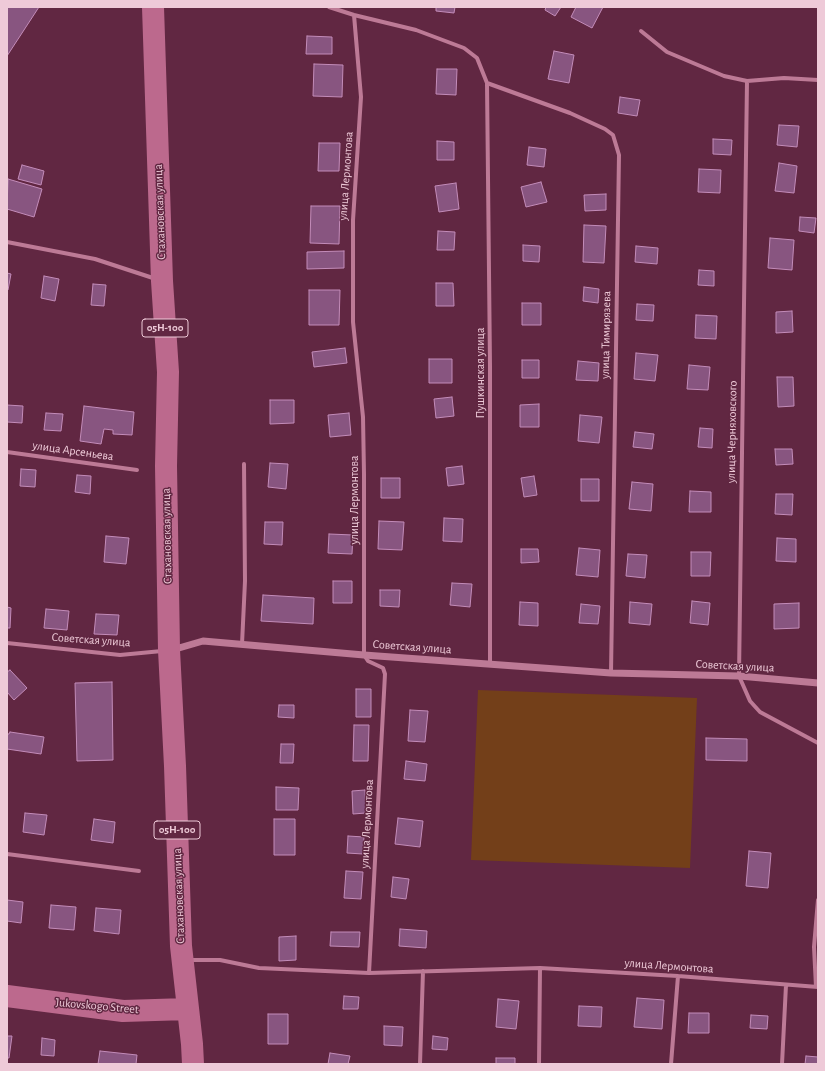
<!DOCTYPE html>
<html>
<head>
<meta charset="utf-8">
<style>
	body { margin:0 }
	#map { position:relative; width:825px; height:1071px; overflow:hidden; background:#612742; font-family:"Alegreya Sans",sans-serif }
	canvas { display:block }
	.frame { position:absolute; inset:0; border:8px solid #eecad8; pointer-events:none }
</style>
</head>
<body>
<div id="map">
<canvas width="825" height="1071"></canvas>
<div class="frame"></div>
</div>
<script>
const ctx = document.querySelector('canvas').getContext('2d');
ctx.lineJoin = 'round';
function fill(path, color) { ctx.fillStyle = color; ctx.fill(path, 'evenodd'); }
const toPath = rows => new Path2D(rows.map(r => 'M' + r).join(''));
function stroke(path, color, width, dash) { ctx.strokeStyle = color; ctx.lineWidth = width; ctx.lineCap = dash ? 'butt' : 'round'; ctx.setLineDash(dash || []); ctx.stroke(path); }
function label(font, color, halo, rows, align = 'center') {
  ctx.font = font + ' "Alegreya Sans",sans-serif'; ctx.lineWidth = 3; ctx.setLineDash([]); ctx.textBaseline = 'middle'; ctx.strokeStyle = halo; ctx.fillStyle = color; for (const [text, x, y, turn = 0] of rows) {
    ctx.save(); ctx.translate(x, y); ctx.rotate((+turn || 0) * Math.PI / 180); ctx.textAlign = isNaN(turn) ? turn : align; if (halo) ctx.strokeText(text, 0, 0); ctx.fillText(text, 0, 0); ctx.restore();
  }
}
fill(toPath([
	[478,690,697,698,690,868,471,860]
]), '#733f19');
const building = toPath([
	[7,7,39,7,7,56,7,7],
	[436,7,455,7,454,13,436,11,436,7],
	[546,7,561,7,555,16,545,10,546,7],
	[576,7,603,7,592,28,571,17,576,7],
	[307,36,332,37,332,54,306,54,307,36],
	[554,51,574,55,569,83,548,79,554,51],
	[314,64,343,65,342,97,313,96,314,64],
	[437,69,457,69,456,95,436,94,437,69],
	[620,97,640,100,637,116,618,113,620,97],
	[779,125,799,126,797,147,777,145,779,125],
	[713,139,732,140,731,155,713,154,713,139],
	[437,141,454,142,454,160,437,160,437,141],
	[319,143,340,143,339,171,318,171,319,143],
	[529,147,546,149,544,167,527,165,529,147],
	[779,163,797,166,794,193,775,191,779,163],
	[22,165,44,171,41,185,18,179,22,165],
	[699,169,721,170,720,193,698,192,699,169],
	[8,179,42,189,34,217,7,209,8,179],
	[541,182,547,202,526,207,521,187,541,182],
	[456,183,459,209,439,212,435,186,456,183],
	[606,194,606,210,585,211,584,195,606,194],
	[311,206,340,206,339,244,310,243,311,206],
	[800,217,816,218,814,233,799,231,800,217],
	[584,225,606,226,604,263,583,262,584,225],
	[438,231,455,232,454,250,437,250,438,231],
	[770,238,794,240,792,270,768,268,770,238],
	[523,245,540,246,539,262,523,261,523,245],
	[636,246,658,248,657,264,635,262,636,246],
	[344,251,344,268,307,269,307,252,344,251],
	[699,270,714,271,714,286,698,285,699,270],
	[7,273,11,274,8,290,7,290,7,273],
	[44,276,59,279,55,301,41,298,44,276],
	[436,283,453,283,454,306,436,306,436,283],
	[93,284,106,285,104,306,91,305,93,284],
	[584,287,599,289,598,303,583,301,584,287],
	[309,290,340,290,339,325,309,325,309,290],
	[522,303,541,303,541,325,522,325,522,303],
	[637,304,654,305,653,321,636,320,637,304],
	[792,311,793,332,776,333,776,312,792,311],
	[696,315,717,316,716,339,695,338,696,315],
	[345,348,347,363,314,367,312,352,345,348],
	[636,353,658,355,655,381,634,379,636,353],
	[429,359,452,359,452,383,429,383,429,359],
	[522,360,539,360,539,378,522,378,522,360],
	[578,361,599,363,598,381,576,380,578,361],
	[689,365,710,367,708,390,687,389,689,365],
	[777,377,793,377,794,406,778,407,777,377],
	[452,397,454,416,436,418,434,399,452,397],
	[270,400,294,400,294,423,270,424,270,400],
	[539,404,539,427,520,427,520,405,539,404],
	[7,405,23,406,22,423,7,422,7,405],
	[84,406,134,412,132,435,113,434,113,430,104,429,101,444,80,441,84,406],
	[46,413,63,414,61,431,44,430,46,413],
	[349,413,351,435,330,437,328,415,349,413],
	[580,415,602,417,599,443,578,441,580,415],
	[700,428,713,429,712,448,698,447,700,428],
	[635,432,654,434,652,449,633,447,635,432],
	[775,449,792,449,793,464,776,465,775,449],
	[270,463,288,464,286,489,268,487,270,463],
	[462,466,464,484,448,486,446,468,462,466],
	[21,469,36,470,35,487,20,486,21,469],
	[77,475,91,476,90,494,75,492,77,475],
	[534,476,537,495,524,497,521,478,534,476],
	[381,478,400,478,400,498,381,498,381,478],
	[581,479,599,479,599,501,581,501,581,479],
	[632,482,653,484,651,511,629,509,632,482],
	[690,491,711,492,711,512,689,512,690,491],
	[776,494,793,494,792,515,775,514,776,494],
	[444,518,463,519,462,542,443,541,444,518],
	[379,521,404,522,402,550,378,549,379,521],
	[265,522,283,522,282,545,264,544,265,522],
	[329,534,353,535,352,554,328,553,329,534],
	[106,536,129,538,126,564,104,562,106,536],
	[777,538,796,539,796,562,776,561,777,538],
	[579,548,600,550,598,577,576,575,579,548],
	[521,549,538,549,539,562,521,563,521,549],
	[691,552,711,552,710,576,691,576,691,552],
	[628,554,647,555,645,578,626,576,628,554],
	[333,581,352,581,352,603,333,603,333,581],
	[452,583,472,584,470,607,450,605,452,583],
	[380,590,400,590,399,607,380,606,380,590],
	[263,595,314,598,313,624,261,621,263,595],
	[692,601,710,603,708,625,690,623,692,601],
	[520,602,538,603,538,626,519,625,520,602],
	[630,602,652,604,650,625,629,623,630,602],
	[799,603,799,628,774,629,774,604,799,603],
	[581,604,600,606,598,624,579,623,581,604],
	[7,607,11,608,10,628,7,628,7,607],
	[46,609,69,611,67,630,44,628,46,609],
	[96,614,119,615,117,635,94,634,96,614],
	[10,670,27,688,14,700,7,692,7,672,10,670],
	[112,682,113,760,77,761,75,683,112,682],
	[356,689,371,689,371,717,356,717,356,689],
	[279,705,294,705,294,718,278,717,279,705],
	[410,710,428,711,425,742,408,741,410,710],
	[354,725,369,725,368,761,353,761,354,725],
	[10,732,44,737,41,754,7,749,7,734,9,734,10,732],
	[706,738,747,739,747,761,706,760,706,738],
	[281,744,294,744,293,763,280,763,281,744],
	[406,761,427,764,425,781,404,779,406,761],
	[276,787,299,788,298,810,276,810,276,787],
	[365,790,366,813,353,814,352,791,365,790],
	[25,813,47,815,44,835,23,832,25,813],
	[398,818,423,821,420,847,395,844,398,818],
	[94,819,115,822,113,843,91,840,94,819],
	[274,819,295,819,295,855,274,855,274,819],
	[348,836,364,837,363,854,347,853,348,836],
	[749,851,771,853,768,888,746,886,749,851],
	[346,871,363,872,361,899,344,898,346,871],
	[393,877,409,879,406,899,391,897,393,877],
	[7,900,23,902,21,923,7,921,7,900],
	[51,905,76,907,74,930,49,928,51,905],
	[96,908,121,910,119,934,94,931,96,908],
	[400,929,427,931,426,948,399,946,400,929],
	[331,932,360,932,359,947,330,946,331,932],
	[296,936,296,960,279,961,279,937,296,936],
	[344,996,359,997,358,1009,343,1009,344,996],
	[637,998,664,1000,662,1029,634,1027,637,998],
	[498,999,519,1001,516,1029,496,1027,498,999],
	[579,1006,602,1007,601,1027,578,1026,579,1006],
	[689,1013,709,1013,709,1033,688,1033,689,1013],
	[268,1014,288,1014,288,1044,268,1044,268,1014],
	[751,1015,768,1016,767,1029,750,1028,751,1015],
	[384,1026,403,1027,402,1046,384,1045,384,1026],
	[7,1036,12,1036,9,1058,7,1058,7,1036],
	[433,1036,448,1038,447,1050,432,1049,433,1036],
	[42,1038,55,1040,54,1056,41,1055,42,1038],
	[100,1051,137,1055,136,1064,98,1064,100,1051],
	[330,1053,350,1056,348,1064,328,1064,330,1053],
	[806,1056,818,1057,818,1064,805,1064,806,1056],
	[496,1058,515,1058,515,1064,496,1064,496,1058]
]);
fill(building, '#885580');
stroke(building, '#c38cb9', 1);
stroke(toPath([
	[329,7,354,15,416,30,464,48,477,58,487,83,490,366,490,663],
	[354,15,361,97,353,220,353,322,363,417,364,474,364,655,368,661,383,668,385,674,369,973],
	[641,31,667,52,724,76,747,81,784,78,818,80],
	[747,81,739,676,750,701,760,712,818,743],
	[487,83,570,113,605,129,613,135,619,155,611,673],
	[7,242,95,259,156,279],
	[7,452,137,470],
	[7,643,120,655,162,651],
	[242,644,245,581,244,464],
	[7,854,139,871],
	[189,960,220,960,259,968,369,973,540,968,678,976,818,987],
	[816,987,814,947,818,900],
	[420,1064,423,971],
	[539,1064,540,968],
	[671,1064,678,976],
	[782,1064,786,985]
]), '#bd7a96', 4);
stroke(toPath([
	[172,650,203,641,364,655,611,673,739,676,818,683]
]), '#bd7a96', 7);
stroke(toPath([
	[153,7,162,281,168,372,166,466,169,650,175,766,181,946,192,1044,193,1064],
	[7,996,123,1011,187,1009]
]), '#bc698d', 22);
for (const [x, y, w] of [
	[165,328,46],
	[177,830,46]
]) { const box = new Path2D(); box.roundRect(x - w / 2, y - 9, w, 18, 3); ctx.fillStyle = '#612742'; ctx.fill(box); stroke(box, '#eecad8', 1); }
label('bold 11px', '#eecad8', null, [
	["05Н-100",165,328],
	["05Н-100",177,830]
]);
label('12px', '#eecad8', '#612742', [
	["улица Лермонтова",346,176,-86],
	["Стахановская улица",160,212,-92],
	["улица Тимирязева",606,335,-89],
	["Пушкинская улица",480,373,-90],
	["улица Черняховского",732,432,-89],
	["улица Арсеньева",73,451,8],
	["улица Лермонтова",354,500,-90],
	["Стахановская улица",167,536,-91],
	["Советская улица",91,640,4],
	["Советская улица",412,647,4],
	["Советская улица",735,666,3],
	["улица Лермонтова",367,824,-87],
	["Стахановская улица",179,896,-92],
	["улица Лермонтова",669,966,4],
	["Jukovskogo Street",97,1006,5]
]);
</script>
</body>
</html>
